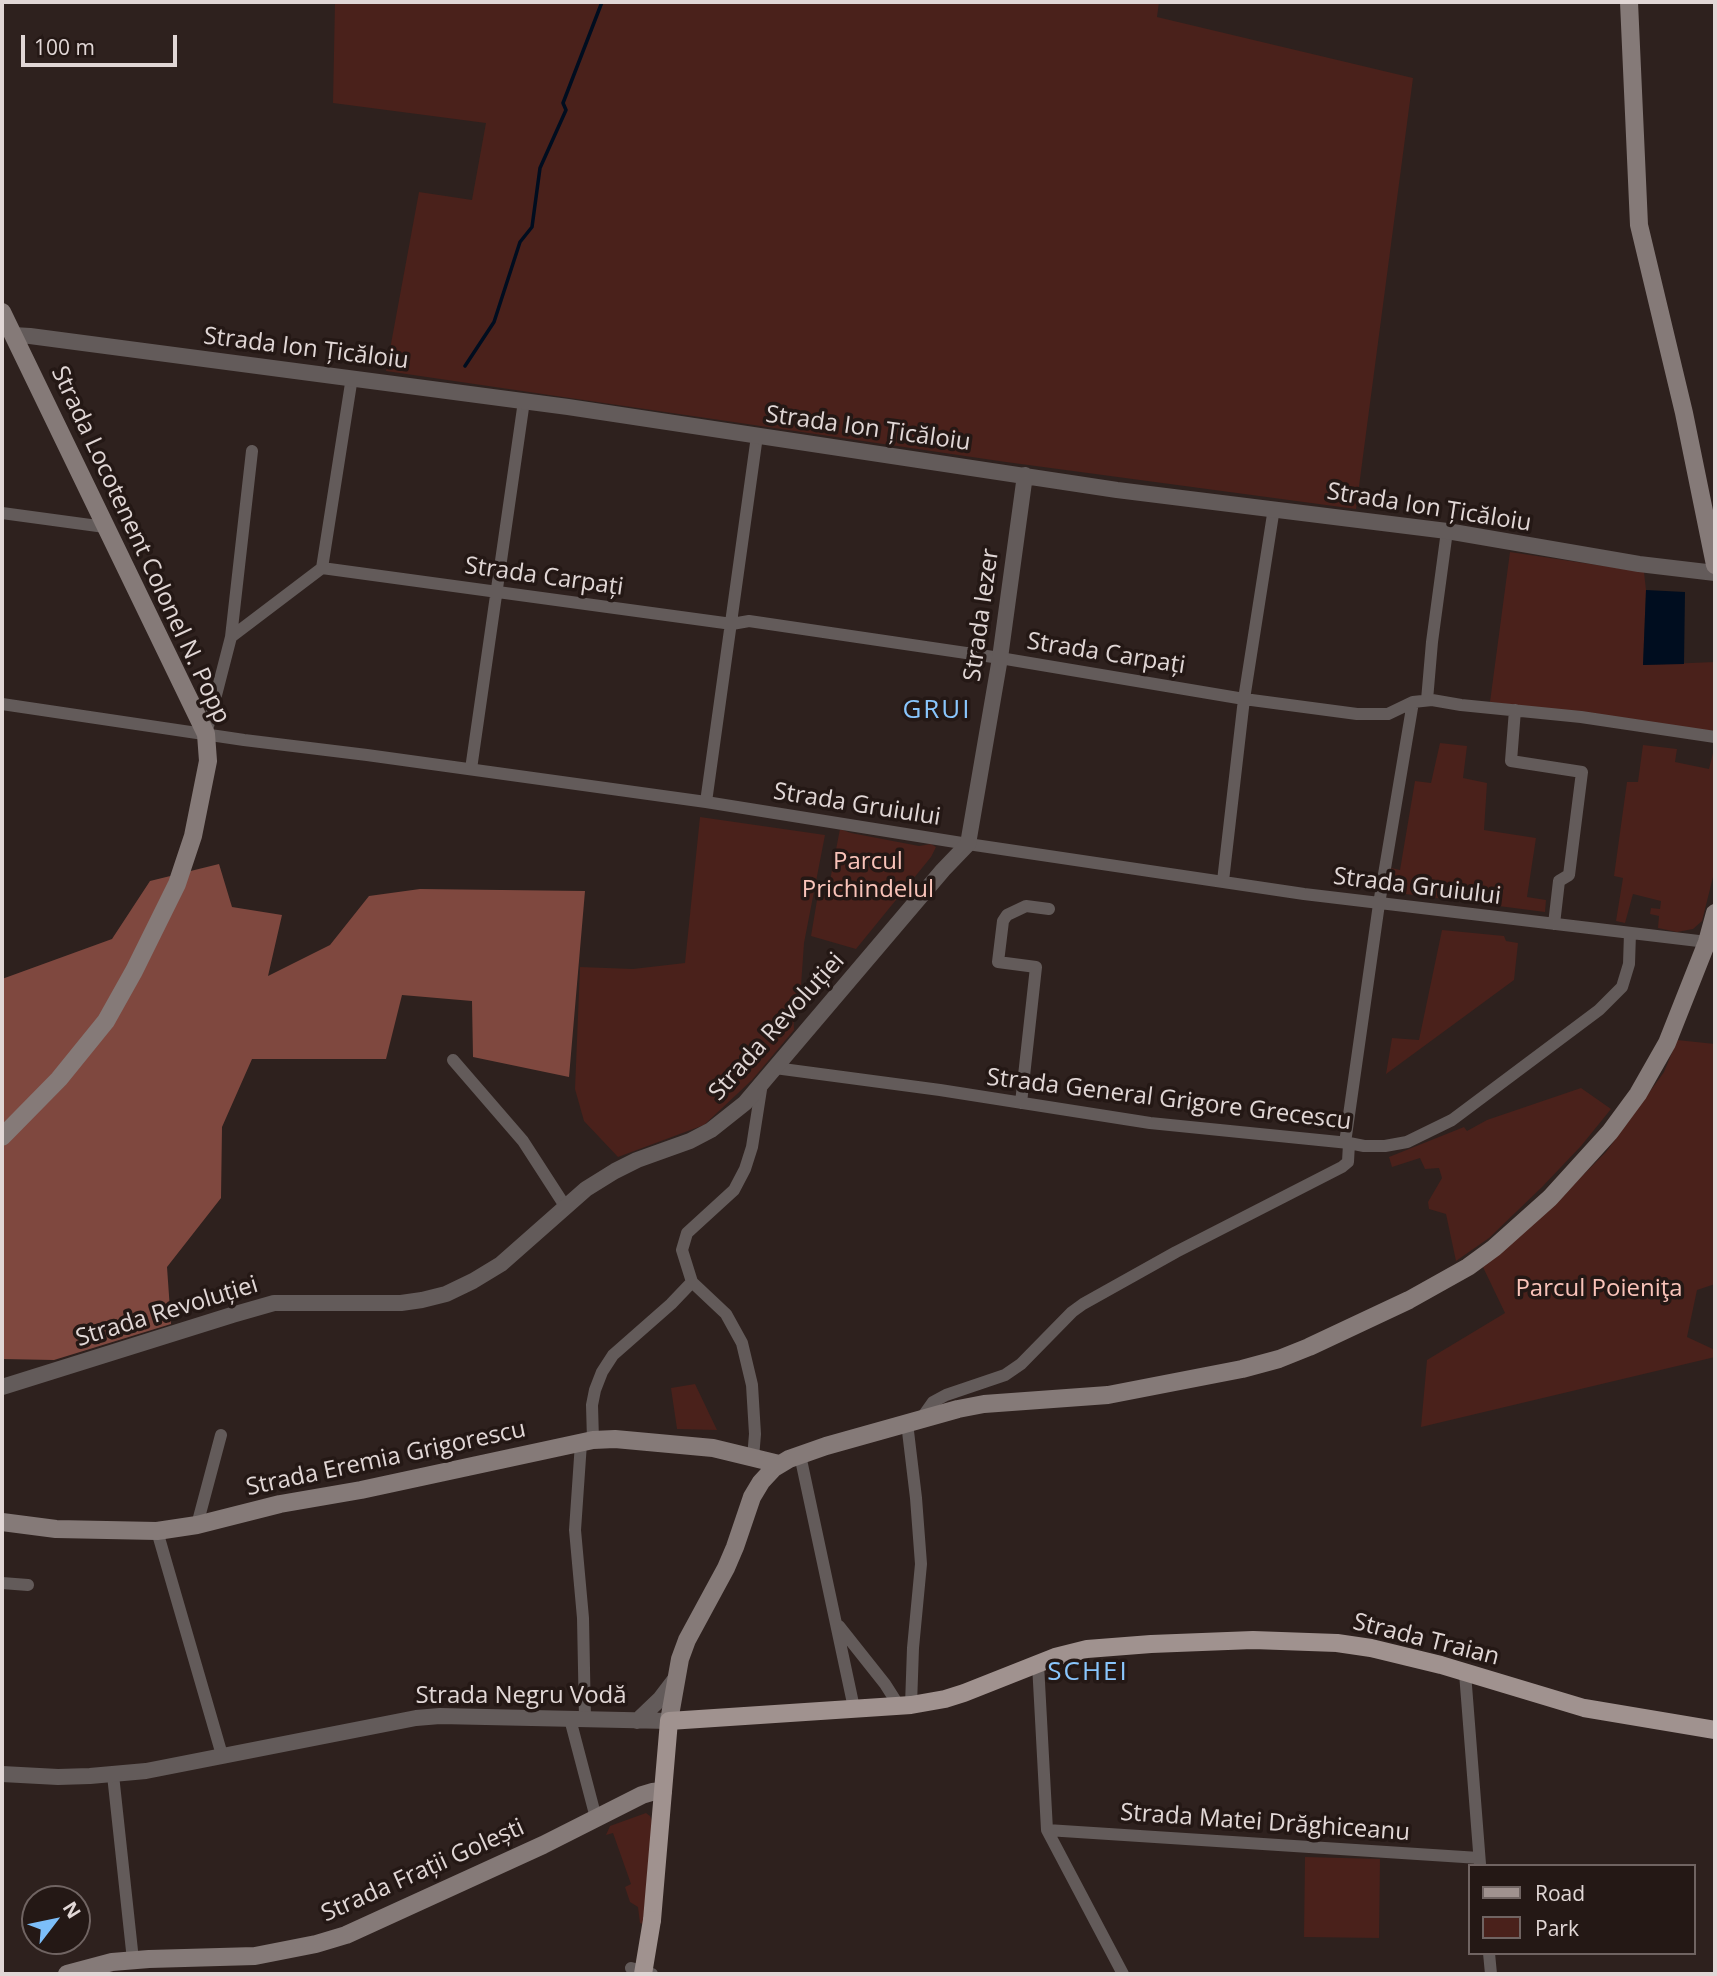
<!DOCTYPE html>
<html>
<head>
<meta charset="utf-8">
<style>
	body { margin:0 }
	#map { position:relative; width:1717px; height:1976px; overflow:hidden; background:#2e211e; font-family:"Open Sans",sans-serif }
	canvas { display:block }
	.frame { position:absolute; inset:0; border:4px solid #e1d7d6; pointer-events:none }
	.legend { position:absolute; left:1468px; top:1864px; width:228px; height:91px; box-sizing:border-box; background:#241815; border:2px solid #706462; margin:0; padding:9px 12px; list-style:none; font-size:21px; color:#e1d7d6 }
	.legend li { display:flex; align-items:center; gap:14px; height:35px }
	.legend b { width:35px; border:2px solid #706462 }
	.north { position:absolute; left:21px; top:1885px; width:70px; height:70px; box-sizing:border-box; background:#241815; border:2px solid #706462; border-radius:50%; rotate:58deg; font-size:19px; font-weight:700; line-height:28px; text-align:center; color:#e1d7d6 }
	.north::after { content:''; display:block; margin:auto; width:24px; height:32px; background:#7cbef9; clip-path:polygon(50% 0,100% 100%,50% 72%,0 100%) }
	.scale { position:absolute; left:21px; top:35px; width:156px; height:32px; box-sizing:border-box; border:4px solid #e1d7d6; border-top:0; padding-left:9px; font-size:21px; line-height:24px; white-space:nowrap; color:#e1d7d6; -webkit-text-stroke:5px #241815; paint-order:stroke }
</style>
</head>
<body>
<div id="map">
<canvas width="1717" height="1976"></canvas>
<div class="frame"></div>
<ul class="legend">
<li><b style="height:9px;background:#a0928f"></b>Road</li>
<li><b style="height:19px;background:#4a211b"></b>Park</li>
</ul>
<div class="north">N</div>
<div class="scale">100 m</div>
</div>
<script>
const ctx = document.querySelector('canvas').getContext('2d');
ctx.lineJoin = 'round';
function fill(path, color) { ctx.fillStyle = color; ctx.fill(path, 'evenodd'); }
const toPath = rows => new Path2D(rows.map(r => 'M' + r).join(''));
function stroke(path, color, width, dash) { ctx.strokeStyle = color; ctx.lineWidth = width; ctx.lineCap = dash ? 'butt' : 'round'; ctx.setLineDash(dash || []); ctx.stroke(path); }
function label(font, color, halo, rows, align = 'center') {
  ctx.font = font + ' "Open Sans",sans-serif'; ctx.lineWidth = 7; ctx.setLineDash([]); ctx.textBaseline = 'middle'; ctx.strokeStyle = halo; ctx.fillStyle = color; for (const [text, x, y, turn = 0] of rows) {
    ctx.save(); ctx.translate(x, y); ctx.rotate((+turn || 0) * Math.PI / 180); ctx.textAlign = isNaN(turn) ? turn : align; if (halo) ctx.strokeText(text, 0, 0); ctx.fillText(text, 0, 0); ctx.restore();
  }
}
fill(toPath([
	[335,2,1159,2,1157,17,1413,78,1356,509,1006,462,386,371,419,192,472,200,486,123,333,103],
	[1510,552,1644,572,1646,590,1643,665,1715,662,1715,732,1490,702],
	[1440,743,1467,746,1463,778,1487,783,1484,830,1536,838,1527,897,1546,900,1545,912,1390,892,1391,868,1400,870,1415,781,1431,783],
	[1643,745,1677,749,1675,762,1709,769,1715,745,1715,869,1702,921,1693,929,1677,932,1658,928,1659,916,1650,914,1651,908,1660,909,1661,901,1633,894,1625,923,1616,921,1623,878,1614,876,1627,782,1638,782],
	[700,817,825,835,804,943,801,986,793,1002,794,1030,752,1080,704,1125,618,1157,584,1121,575,1089,580,967,633,969,685,963],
	[840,829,851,833,919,846,931,844,936,847,931,857,856,949,811,936,818,894,827,896],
	[1442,930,1504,936,1506,941,1518,943,1514,980,1386,1074,1392,1038,1419,1040],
	[1677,1040,1715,1044,1715,1284,1697,1290,1687,1337,1715,1350,1715,1357,1421,1427,1427,1360,1505,1313,1482,1265,1550,1208,1606,1152,1664,1072],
	[1581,1088,1611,1109,1581,1146,1542,1187,1489,1238,1456,1261,1446,1214,1429,1209,1428,1202,1442,1178,1439,1168,1425,1169,1420,1158,1392,1167,1389,1157,1464,1127,1467,1131,1487,1120],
	[695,1384,717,1430,677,1429,671,1388],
	[646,1813,650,1816,652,1821,643,1924,640,1923,638,1907,630,1902,625,1887,631,1884,613,1833,606,1835,610,1826],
	[1305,1857,1380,1859,1379,1938,1304,1937]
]), '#4a211b');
fill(toPath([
	[219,864,232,907,282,915,268,976,330,945,369,896,420,889,585,891,569,1077,473,1057,472,1001,402,995,386,1059,252,1059,222,1127,221,1198,167,1267,171,1324,54,1360,2,1359,2,979,112,939,150,881]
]), '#7f483f');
fill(toPath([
	[1646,590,1685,592,1684,664,1643,665]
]), '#000d1f');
stroke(toPath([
	[465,366,494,322,520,242,532,227,540,168,566,110,563,103,602,2]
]), '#000d1f', 3.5);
stroke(toPath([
	[2,513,105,527],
	[322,568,732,624,749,621,1000,658,1244,699,1357,714,1388,714,1413,702,1432,700,1461,705,1581,717,1715,737],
	[231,637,252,451],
	[1427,700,1432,642,1447,531],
	[2,704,244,740,367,755,706,802,968,844,1304,894,1707,942],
	[1515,710,1511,761,1582,772,1569,875,1559,881,1554,924],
	[206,734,231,637,322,568,352,377],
	[471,769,524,401],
	[706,802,757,436],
	[1223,881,1244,699,1274,508],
	[453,1060,523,1141,565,1206],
	[775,1068,940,1090,1150,1123,1349,1143,1364,1146,1385,1146,1407,1142,1452,1120,1599,1010,1622,987,1629,964,1630,933],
	[1021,1103,1036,967,998,962,1003,921,1007,915,1026,906,1049,909],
	[1345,1143,1379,904,1413,702],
	[921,1419,933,1402,946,1395,1005,1375,1021,1364,1072,1312,1083,1304,1176,1252,1342,1167,1348,1162,1349,1143],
	[907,1423,916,1498,921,1564,913,1648,911,1705],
	[593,1440,592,1405,595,1390,602,1372,613,1355,671,1304,692,1282],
	[581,1443,575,1530,583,1618,585,1719],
	[800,1455,854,1708],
	[753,1458,755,1434,752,1385,742,1343,726,1314,692,1282,682,1250,687,1233,734,1190,745,1169,752,1147,762,1083],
	[197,1525,221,1435],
	[157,1531,222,1755],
	[2,1583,28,1585],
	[839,1626,885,1684,899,1706],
	[1038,1664,1047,1830,1123,1974],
	[1465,1673,1480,1864],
	[570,1719,596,1818],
	[113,1775,133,1960],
	[1047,1830,1479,1858],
	[1489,1953,1491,1974],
	[631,1968,652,1974]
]), '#635b5a', 12);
stroke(toPath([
	[13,335,30,336,568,407,1117,490,1447,531,1639,564,1715,573],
	[2,1387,232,1315,274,1303,401,1303,422,1300,446,1294,473,1281,501,1264,586,1189,615,1171,637,1160,690,1141,711,1130,745,1103,943,870,968,844,1000,658,1025,475],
	[637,1721,660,1699,676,1678],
	[2,1774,58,1777,90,1776,146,1771,416,1718,440,1716,669,1721]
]), '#635b5a', 16);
stroke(toPath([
	[1629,2,1639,225,1684,413,1715,565],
	[2,312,206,734,208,761,193,836,177,884,134,971,106,1021,59,1079,2,1137],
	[2,1522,56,1529,157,1531,197,1525,280,1504,361,1490,593,1440,615,1439,713,1448,779,1464],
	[669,1721,680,1659,687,1640,726,1568,735,1547,752,1497,761,1482,774,1468,789,1459,826,1446,958,1409,984,1404,1108,1395,1242,1369,1279,1359,1309,1347,1409,1300,1468,1267,1494,1248,1550,1198,1610,1132,1638,1094,1667,1043,1707,942,1715,913],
	[67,1974,112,1962,149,1959,255,1956,316,1944,346,1935,543,1845,642,1795,652,1792,663,1791]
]), '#857a78', 18);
stroke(toPath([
	[652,1920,669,1721,911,1705,945,1699,964,1693,1055,1657,1087,1649,1151,1644,1253,1640,1337,1643,1371,1648,1441,1665,1584,1708,1715,1730]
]), '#a0928f', 18);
stroke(toPath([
	[643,1974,652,1920]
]), '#a0928f', 18);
label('24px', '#e1d7d6', '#241815', [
	["Strada Ion Țicăloiu",306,349,7],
	["Strada Ion Țicăloiu",868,429,8],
	["Strada Ion Țicăloiu",1429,508,9],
	["Strada Locotenent Colonel N. Popp",140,545,65],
	["Strada Carpați",544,577,8],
	["Strada Iezer",982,615,-82],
	["Strada Carpați",1106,654,9],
	["Strada Gruiului",857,805,9],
	["Strada Gruiului",1417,887,7],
	["Strada Revoluției",777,1027,-48],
	["Strada General Grigore Grecescu",1169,1100,7],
	["Strada Revoluției",167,1312,-17],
	["Strada Eremia Grigorescu",386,1459,-12],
	["Strada Traian",1426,1640,14],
	["Strada Negru Vodă",521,1696],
	["Strada Matei Drăghiceanu",1265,1823,4],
	["Strada Frații Golești",423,1871,-24]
]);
label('24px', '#f9c3b9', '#241815', [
	["Parcul",868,862],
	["Prichindelul",868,890],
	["Parcul Poieniţa",1599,1289]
]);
ctx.letterSpacing = '2px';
label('26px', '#89c6fd', '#241815', [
	["GRUI",937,711],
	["SCHEI",1088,1673]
]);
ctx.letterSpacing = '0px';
</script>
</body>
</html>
